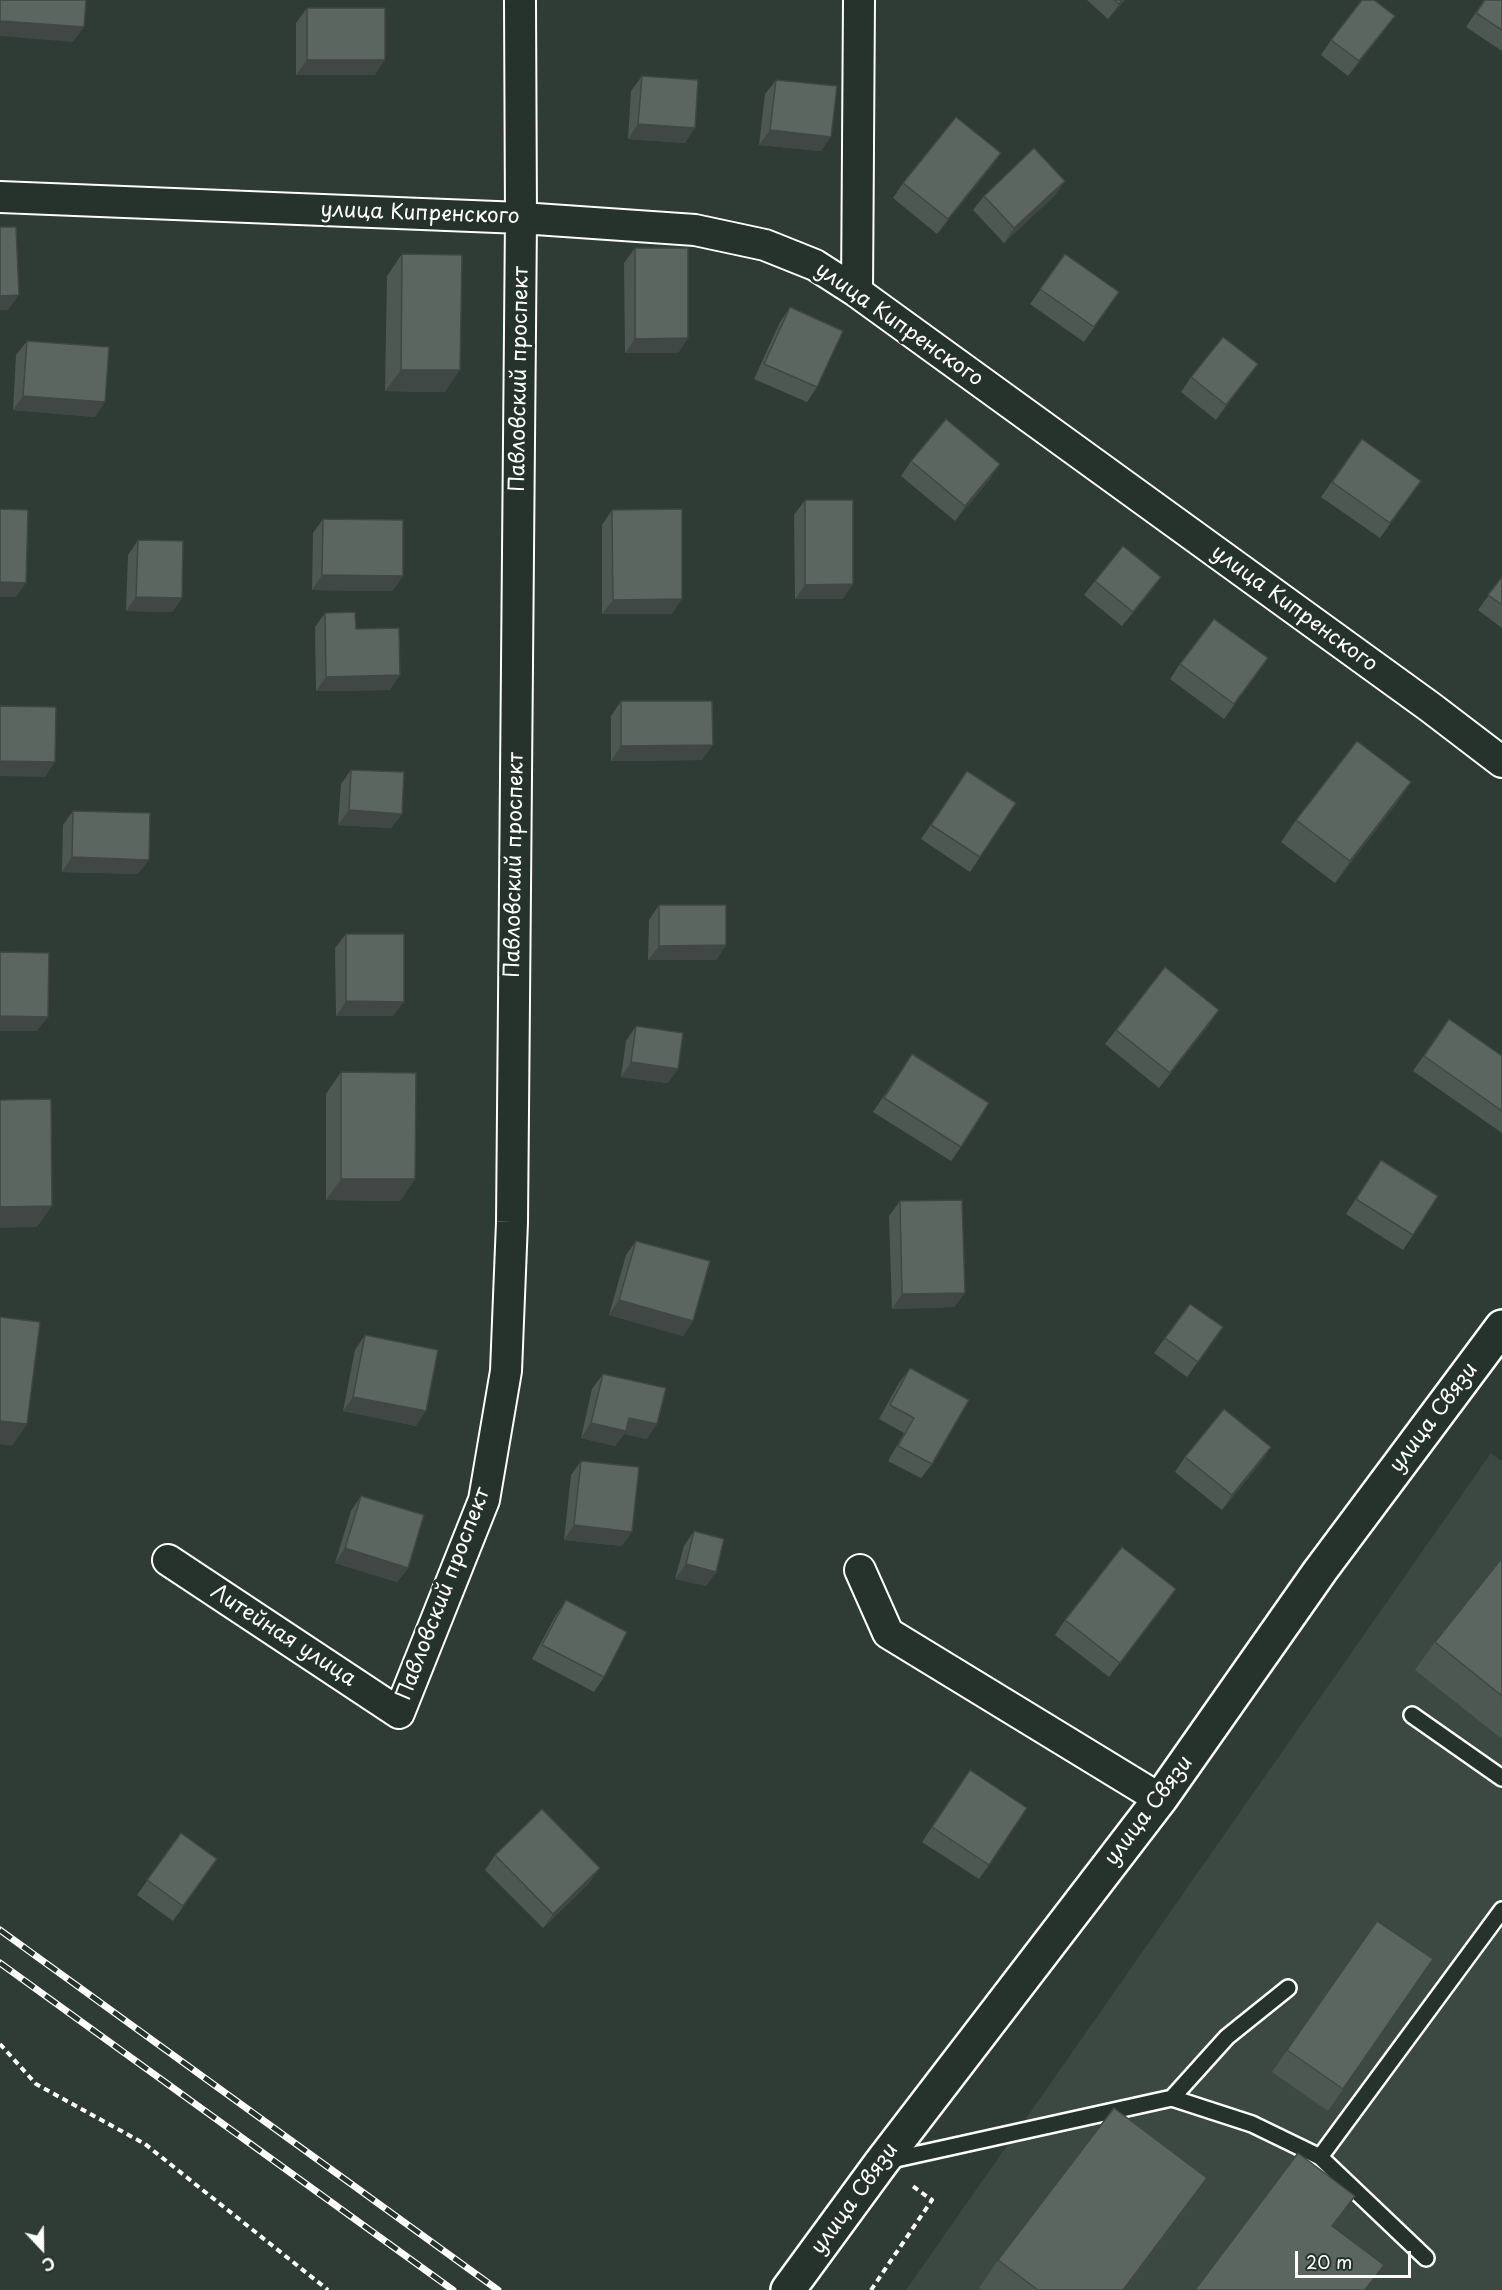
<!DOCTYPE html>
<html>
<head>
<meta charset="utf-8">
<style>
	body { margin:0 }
	#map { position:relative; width:1502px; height:2290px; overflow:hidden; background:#2f3b35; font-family:"Playpen Sans",sans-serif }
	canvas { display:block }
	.north { position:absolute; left:12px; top:2218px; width:60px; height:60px; -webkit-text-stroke:4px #26332d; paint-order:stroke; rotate:158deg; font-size:16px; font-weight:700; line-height:24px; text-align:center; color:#fff }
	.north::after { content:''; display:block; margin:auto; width:21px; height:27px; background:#fff; clip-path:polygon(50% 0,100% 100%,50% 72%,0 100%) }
	.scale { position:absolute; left:1295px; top:2251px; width:116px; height:27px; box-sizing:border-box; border:3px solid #fff; border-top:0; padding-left:8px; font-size:18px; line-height:21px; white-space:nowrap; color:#fff; -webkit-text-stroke:4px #26332d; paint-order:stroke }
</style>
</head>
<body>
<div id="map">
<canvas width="1502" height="2290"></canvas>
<div class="north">С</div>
<div class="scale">20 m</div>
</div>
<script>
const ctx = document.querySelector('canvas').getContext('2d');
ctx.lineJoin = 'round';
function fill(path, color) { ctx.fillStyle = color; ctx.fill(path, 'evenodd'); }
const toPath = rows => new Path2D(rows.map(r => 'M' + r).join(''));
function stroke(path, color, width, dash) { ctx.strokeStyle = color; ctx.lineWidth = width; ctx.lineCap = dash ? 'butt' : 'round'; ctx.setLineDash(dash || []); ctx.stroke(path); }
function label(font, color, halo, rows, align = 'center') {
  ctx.font = font + ' "Playpen Sans",sans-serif'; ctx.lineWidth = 6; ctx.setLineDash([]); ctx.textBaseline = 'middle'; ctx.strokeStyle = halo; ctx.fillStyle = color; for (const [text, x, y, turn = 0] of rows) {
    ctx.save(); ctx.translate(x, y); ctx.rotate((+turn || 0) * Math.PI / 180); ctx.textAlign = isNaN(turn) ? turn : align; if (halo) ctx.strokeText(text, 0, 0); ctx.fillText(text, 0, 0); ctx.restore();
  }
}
fill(toPath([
	[1491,1453,1502,1461,1502,2290,906,2290]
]), '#3c4842');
const service = toPath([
	[1412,1715,1502,1778],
	[1172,2098,1227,2037,1288,1988],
	[1320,2157,1502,1910],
	[887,2161,1172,2098,1252,2124,1320,2157,1426,2258]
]);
const minor = toPath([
	[0,197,521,218,695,230,765,245,815,265,857,292,1430,707,1502,762],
	[857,292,859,0],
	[168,1560,399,1713,484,1500,506,1371,512,1222,521,218,520,0],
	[860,1570,888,1633,1160,1799]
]);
const secondary = toPath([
	[788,2290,881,2163,1160,1799,1320,1571,1502,1327]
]);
stroke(service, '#fff', 20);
stroke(minor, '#fff', 34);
stroke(secondary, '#fff', 38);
stroke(toPath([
	[0,2044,36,2084,145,2144,328,2290],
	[871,2290,932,2200,911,2185]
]), '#fff', 4, [6, 4.5]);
stroke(service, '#26332d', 15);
stroke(minor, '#26332d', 30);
stroke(secondary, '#26332d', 33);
const rail = toPath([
	[0,1930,498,2290],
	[0,1963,453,2290]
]);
stroke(rail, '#fff', 7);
stroke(rail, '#26332d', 4.5, [14]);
fill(toPath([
	[1087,0,1125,0,1108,19],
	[1484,0,1502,0,1502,51,1466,27],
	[307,8,375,75,296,75,296,23],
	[1384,31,1348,76,1321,55,1331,40],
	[642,76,685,143,628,139,631,91],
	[776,80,821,151,759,145,765,94],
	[991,167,937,234,893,198,903,183],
	[1065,181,1055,195,1004,243,973,210,984,196],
	[635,248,688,338,678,353,625,353,624,263],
	[402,254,445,392,385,391,387,276],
	[1065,254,1119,292,1084,342,1030,304],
	[790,307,817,387,807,402,754,379,780,322],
	[27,341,95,417,13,410,16,355],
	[1258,364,1216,420,1181,392,1191,377],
	[1362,439,1421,481,1380,538,1321,497],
	[911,461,990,479,955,521,901,476],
	[805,500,843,599,795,599,794,515],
	[612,510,672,614,602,614,602,525],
	[323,519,403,576,392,591,312,590,313,533],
	[138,540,182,598,172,612,126,611,128,555],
	[1502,577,1502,628,1478,610],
	[1095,581,1151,591,1122,626,1084,595],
	[325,613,356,629,390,690,316,691,315,627],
	[1268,658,1224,719,1170,679,1180,664],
	[621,701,702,760,611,761,611,716],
	[351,770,402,814,391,828,338,825,341,784],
	[967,771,980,857,970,872,921,839],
	[1411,782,1396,804,1335,883,1281,842,1296,820],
	[73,811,138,874,62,872,63,825],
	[659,905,726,945,716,960,648,960,649,920],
	[346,934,393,1016,336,1016,335,948],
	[1449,1019,1502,1056,1502,1133,1413,1071],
	[1209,1025,1159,1088,1105,1044,1116,1030],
	[636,1026,668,1083,621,1077,626,1041],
	[912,1054,961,1147,951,1161,873,1112],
	[341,1072,415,1179,400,1201,326,1200,326,1094],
	[1381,1160,1413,1235,1403,1250,1346,1214],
	[900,1201,965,1293,954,1307,892,1309,889,1216],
	[636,1241,693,1321,683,1336,609,1315,626,1255],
	[1223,1327,1187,1377,1154,1353,1165,1338],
	[365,1335,416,1426,343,1411,355,1350],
	[910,1368,932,1464,921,1478,888,1461,904,1433,879,1419,899,1383],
	[603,1374,647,1439,624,1434,615,1446,581,1438,592,1389],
	[1271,1447,1261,1462,1222,1510,1175,1472,1185,1457],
	[581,1461,622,1546,564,1540,571,1475],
	[361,1496,408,1568,397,1582,335,1563,351,1511],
	[694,1531,716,1572,706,1586,675,1579,684,1546],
	[1502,1558,1502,1739,1415,1670,1435,1642],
	[1176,1589,1109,1677,1055,1635,1065,1620],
	[566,1600,604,1677,594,1692,532,1659,556,1615],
	[960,1785,989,1865,979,1879,922,1842],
	[181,1833,217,1859,173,1921,137,1895],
	[495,1855,589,1883,543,1928,485,1870],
	[1377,1921,1433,1959,1328,2111,1272,2072],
	[1188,2206,1125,2290,982,2290,979,2288,998,2260]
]), '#4e5853');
fill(toPath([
	[1122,0,1125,0,1108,19,1119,4],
	[1395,16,1384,31,1348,76,1359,61],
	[0,21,84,27,73,42,0,36],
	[307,60,385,60,375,75,296,75],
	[638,124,695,128,685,143,628,139],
	[770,130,831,137,821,151,759,145],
	[1001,153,991,167,937,234,948,219],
	[1065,181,1055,195,1004,243,1014,228],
	[19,295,8,310,0,310,0,296],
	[688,338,678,353,625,353,635,339],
	[1258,364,1247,379,1216,420,1226,405],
	[401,370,460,370,445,392,385,391],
	[23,396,105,402,95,417,13,410],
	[1000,464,990,479,955,521,965,506],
	[322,575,403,576,392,591,312,590],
	[1161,577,1151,591,1122,626,1133,612],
	[0,582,26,583,16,597,0,597],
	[853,584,843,599,795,599,805,585],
	[136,597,182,598,172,612,126,611],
	[682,599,672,614,602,614,613,600],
	[400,675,390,690,316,691,326,677],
	[713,745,702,760,611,761,621,746],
	[0,761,55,762,45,777,0,776],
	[1411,782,1396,804,1335,883,1350,861],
	[349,810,402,814,391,828,338,825],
	[72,857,149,860,138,874,62,872],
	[726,945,716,960,648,960,659,946],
	[346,1001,404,1002,393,1016,336,1016],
	[1219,1010,1209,1025,1159,1088,1170,1073],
	[0,1016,48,1017,37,1031,0,1031],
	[631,1062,678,1069,668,1083,621,1077],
	[341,1179,415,1179,400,1201,326,1200],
	[52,1206,37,1227,0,1228,0,1207],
	[965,1293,954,1307,892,1309,902,1294],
	[619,1300,693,1321,683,1336,609,1315],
	[353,1397,426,1411,416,1426,343,1411],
	[629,1418,657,1424,647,1439,624,1434,615,1446,581,1438,591,1423],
	[0,1421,27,1424,12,1446,0,1444],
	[1271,1447,1261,1462,1222,1510,1232,1495],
	[574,1525,632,1532,622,1546,564,1540],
	[345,1548,408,1568,397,1582,335,1563],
	[686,1564,716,1572,706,1586,675,1579],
	[1176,1589,1166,1604,1109,1677,1120,1663],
	[600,1868,589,1883,543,1928,553,1914],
	[1207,2178,1188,2206,1125,2290,1123,2290]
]), '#404744');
const building = toPath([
	[0,0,86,0,84,27,0,21,0,0],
	[1114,0,1122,0,1119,4,1114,0],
	[1362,0,1374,0,1395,16,1359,61,1331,40,1362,0],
	[1485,0,1502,0,1502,30,1476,13,1485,0],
	[307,8,385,8,385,60,307,60,307,8],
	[642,76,698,80,695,128,638,124,642,76],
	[776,80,837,86,831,137,770,130,776,80],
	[956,117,1001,153,948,219,903,183,956,117],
	[1034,148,1065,181,1014,228,984,196,1034,148],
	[0,227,16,227,19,295,0,296,0,227],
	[635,248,688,248,688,338,635,339,635,248],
	[402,254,462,255,460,370,401,370,402,254],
	[1065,254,1119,292,1094,327,1040,289,1065,254],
	[790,307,843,331,817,387,764,364,790,307],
	[1223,337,1258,364,1226,405,1191,377,1223,337],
	[27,341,109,347,105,402,23,396,27,341],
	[946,419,1000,464,965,506,911,461,946,419],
	[1362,439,1421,481,1390,523,1332,482,1362,439],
	[805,500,853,500,853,584,805,585,805,500],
	[0,509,28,510,26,583,0,582,0,509],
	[682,509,682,599,613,600,612,510,682,509],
	[323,519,403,520,403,576,322,575,323,519],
	[138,540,183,541,182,598,136,597,138,540],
	[1123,546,1161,577,1133,612,1095,581,1123,546],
	[1502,577,1502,605,1488,595,1502,577],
	[355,612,356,629,399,628,400,675,326,677,325,613,355,612],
	[1214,619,1268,658,1234,704,1180,664,1214,619],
	[621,701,712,701,713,745,621,746,621,701],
	[0,706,56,707,55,762,0,761,0,706],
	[1357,741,1411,782,1350,861,1296,820,1357,741],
	[351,770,404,772,402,814,349,810,351,770],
	[967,771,1016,803,980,857,931,825,967,771],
	[73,811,150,813,149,860,72,857,73,811],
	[659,905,726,905,726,945,659,946,659,905],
	[346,934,404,934,404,1002,346,1001,346,934],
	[0,952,49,953,48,1017,0,1016,0,952],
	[1165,967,1219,1010,1170,1073,1116,1030,1165,967],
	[1449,1019,1502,1056,1502,1111,1424,1056,1449,1019],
	[636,1026,683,1033,678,1069,631,1062,636,1026],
	[912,1054,989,1103,961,1147,884,1098,912,1054],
	[341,1072,416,1073,415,1179,341,1179,341,1072],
	[51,1099,52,1206,0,1207,0,1100,51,1099],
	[1381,1160,1438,1196,1413,1235,1356,1199,1381,1160],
	[962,1200,965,1293,902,1294,900,1201,962,1200],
	[636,1241,710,1261,693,1321,619,1300,636,1241],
	[1190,1304,1223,1327,1198,1362,1165,1338,1190,1304],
	[0,1317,40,1322,27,1424,0,1421,0,1317],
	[365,1335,438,1350,426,1411,353,1397,365,1335],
	[910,1368,969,1400,932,1464,898,1446,914,1418,890,1405,910,1368],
	[603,1374,666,1388,657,1424,629,1418,626,1431,591,1423,603,1374],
	[1224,1409,1271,1447,1232,1495,1185,1457,1224,1409],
	[581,1461,639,1467,632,1532,574,1525,581,1461],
	[361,1496,424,1515,408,1568,345,1548,361,1496],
	[694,1531,724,1539,716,1572,686,1564,694,1531],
	[1122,1547,1176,1589,1120,1663,1065,1620,1122,1547],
	[1502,1558,1502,1696,1435,1642,1502,1558],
	[566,1600,627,1632,604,1677,542,1645,566,1600],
	[970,1770,1027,1808,989,1865,932,1827,970,1770],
	[542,1809,600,1868,553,1914,495,1855,542,1809],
	[181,1833,217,1859,183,1906,147,1880,181,1833],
	[1377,1921,1433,1959,1343,2089,1287,2050,1377,1921],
	[1114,2108,1207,2178,1123,2290,1038,2290,998,2260,1114,2108],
	[1298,2153,1355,2196,1332,2226,1384,2265,1365,2290,1195,2290,1298,2153]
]);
fill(building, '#5b6661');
stroke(building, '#404744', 1.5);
label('21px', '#fff', '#26332d', [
	["улица Кипренского",420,214,2],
	["улица Кипренского",899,325,35],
	["Павловский проспект",520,379,-89],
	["улица Кипренского",1294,609,36],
	["Павловский проспект",515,865,-89],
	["улица Связи",1434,1418,-53],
	["Павловский проспект",444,1594,-69],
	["Литейная улица",283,1636,33],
	["улица Связи",1149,1811,-53],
	["улица Связи",855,2199,-54]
]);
</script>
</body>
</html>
